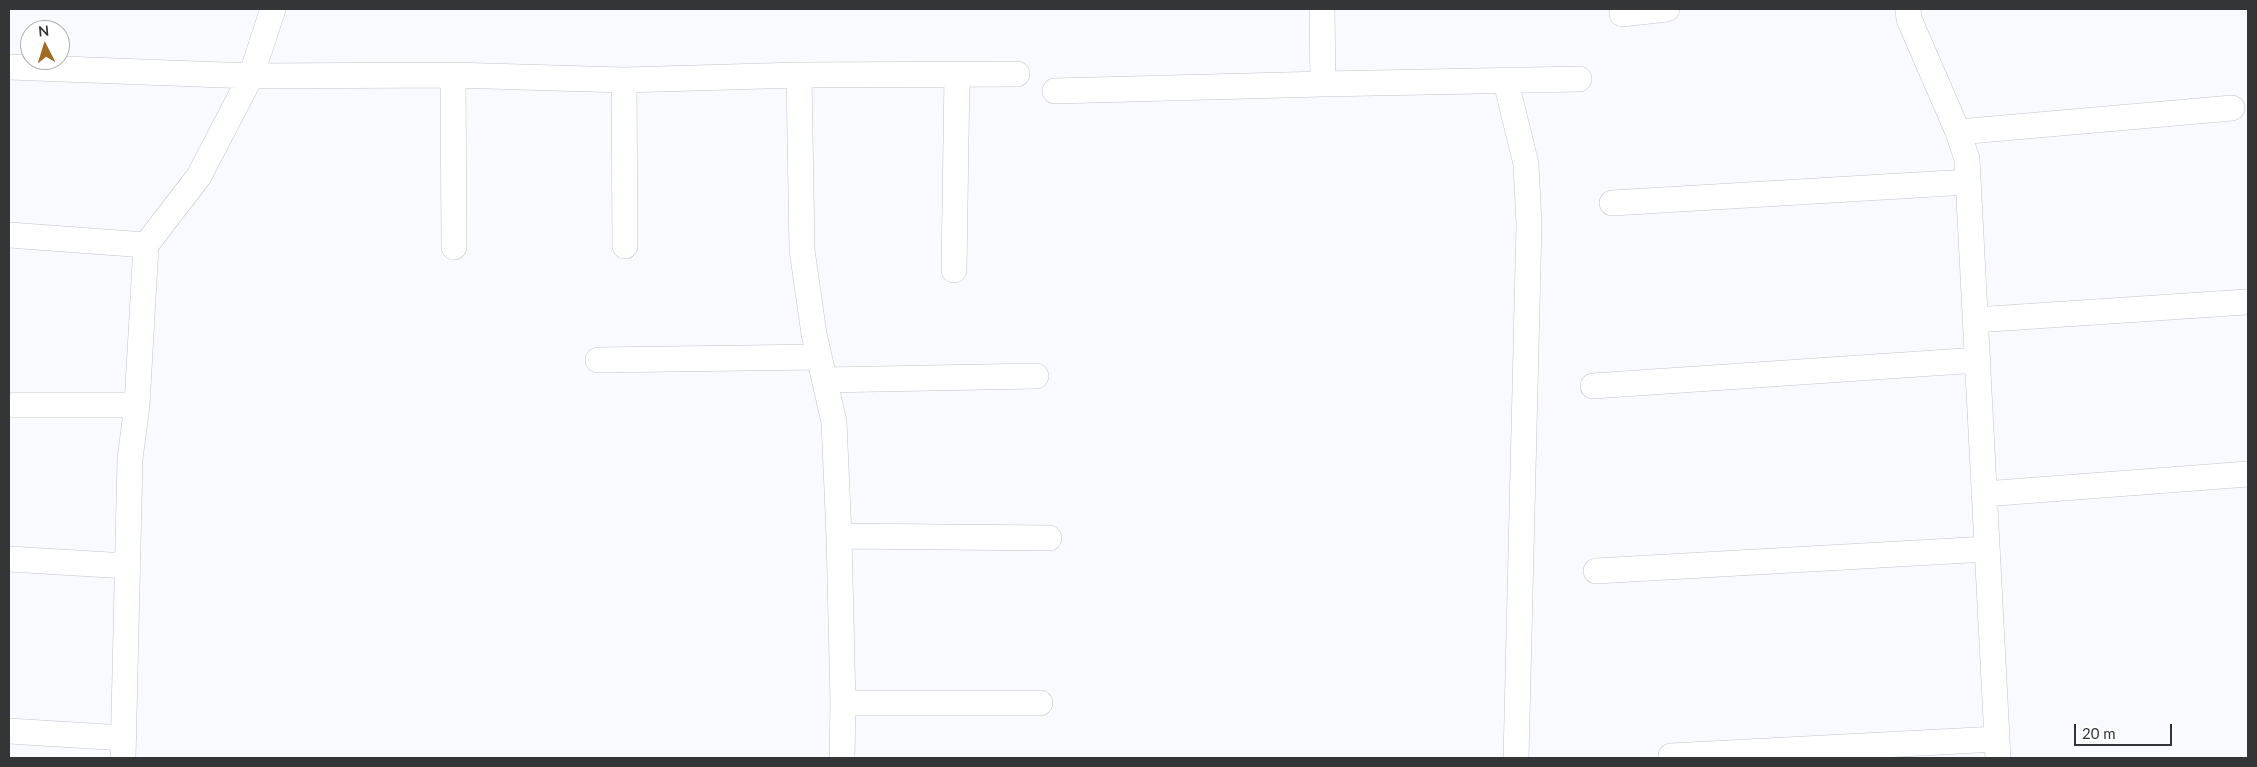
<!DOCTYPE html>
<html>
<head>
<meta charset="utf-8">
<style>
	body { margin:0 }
	#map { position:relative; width:2257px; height:767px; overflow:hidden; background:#f8faff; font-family:Lato,sans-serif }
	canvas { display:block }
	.frame { position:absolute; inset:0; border:10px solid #343537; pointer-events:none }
	.north { position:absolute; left:20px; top:20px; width:50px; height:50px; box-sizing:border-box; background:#fff; border:1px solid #aeaeaf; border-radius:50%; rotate:355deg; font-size:14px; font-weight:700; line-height:20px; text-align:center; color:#343537 }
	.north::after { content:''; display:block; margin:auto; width:18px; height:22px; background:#a06924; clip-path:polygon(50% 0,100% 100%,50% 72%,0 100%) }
	.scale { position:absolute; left:2074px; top:724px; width:98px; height:22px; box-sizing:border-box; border:2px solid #343537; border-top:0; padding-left:6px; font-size:15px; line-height:18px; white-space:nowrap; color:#343537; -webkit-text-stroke:4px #fff; paint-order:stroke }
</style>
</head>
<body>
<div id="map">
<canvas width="2257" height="767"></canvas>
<div class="frame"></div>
<div class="north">N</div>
<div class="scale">20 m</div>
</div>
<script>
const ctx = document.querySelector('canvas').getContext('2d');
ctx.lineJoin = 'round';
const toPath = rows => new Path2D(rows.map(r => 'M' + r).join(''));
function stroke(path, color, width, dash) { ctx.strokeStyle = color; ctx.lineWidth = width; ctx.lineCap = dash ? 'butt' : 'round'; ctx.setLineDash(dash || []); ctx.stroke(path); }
const minor = toPath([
	[1322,9,1323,84],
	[1908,9,1909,19,1958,132,1967,159,1998,758],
	[1622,14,1667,9],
	[9,67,251,76,453,75,624,80,799,75,1017,74],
	[453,75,454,247],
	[799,75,802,250,814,334,834,422,839,536,843,703,842,758],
	[624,80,625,246],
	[1506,82,1526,164,1529,224,1516,758],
	[1055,91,1323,84,1579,79],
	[1958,132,2232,108],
	[1612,203,1968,182],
	[9,235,146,245],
	[954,270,957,75],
	[1975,320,2246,302],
	[598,360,819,357],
	[825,380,1036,376],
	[1593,386,1978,360],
	[9,405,137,405],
	[1984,494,2248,474],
	[839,536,1049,538],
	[9,559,127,566],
	[1596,571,1987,549],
	[843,703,1040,703],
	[9,731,124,738],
	[1671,756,1997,739],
	[123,758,130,459,137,405,146,245,199,176,251,76,273,9]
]);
stroke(minor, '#c1c4c8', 26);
stroke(minor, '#fff', 25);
</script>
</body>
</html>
